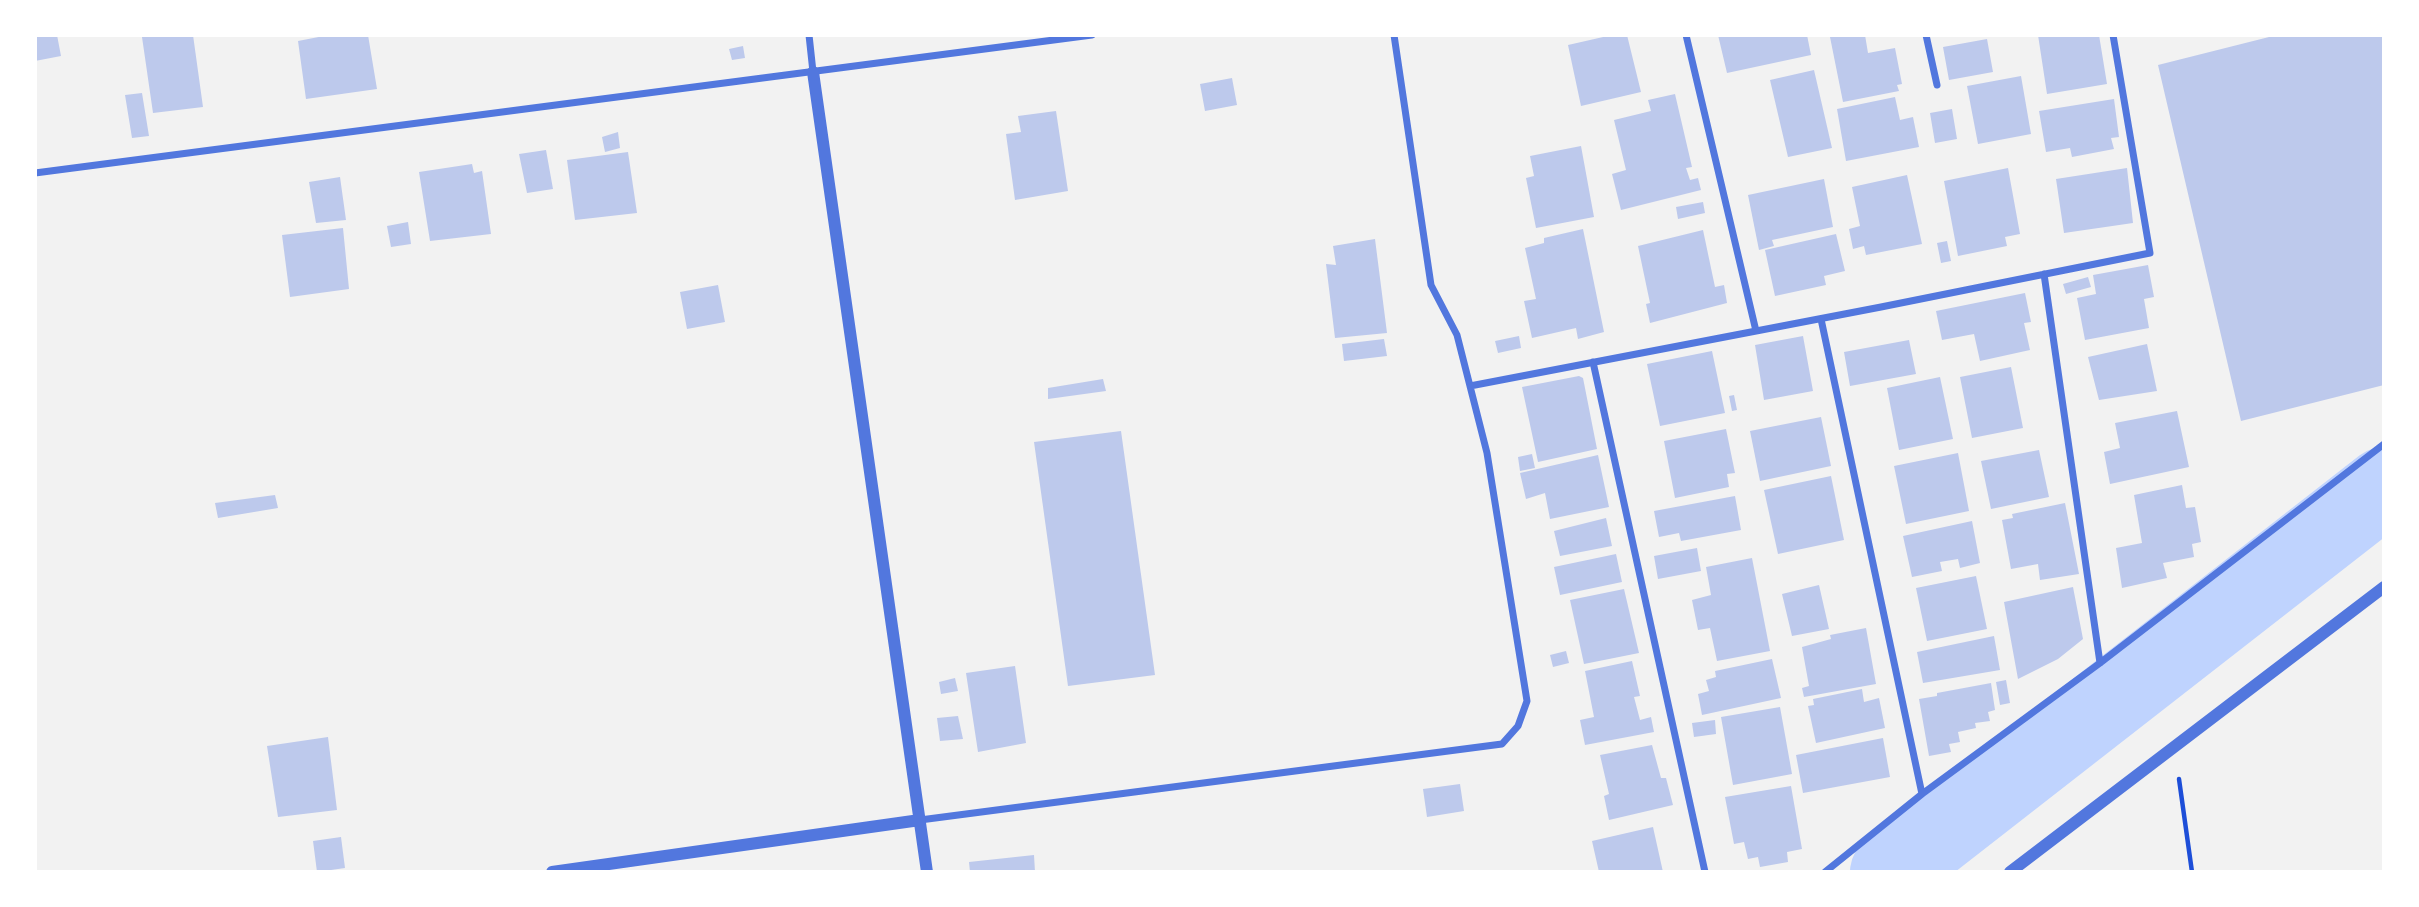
<!DOCTYPE html>
<html>
<head>
<meta charset="utf-8">
<style>
	body { margin:0 }
	#map { position:relative; width:2419px; height:907px; overflow:hidden; background:#f2f2f2; font-family:Signika,sans-serif }
	canvas { display:block }
	.frame { position:absolute; inset:0; border:37px solid #fff; pointer-events:none }
</style>
</head>
<body>
<div id="map">
<canvas width="2419" height="907"></canvas>
<div class="frame"></div>
</div>
<script>
const ctx = document.querySelector('canvas').getContext('2d');
ctx.lineJoin = 'round';
const toPath = rows => new Path2D(rows.map(r => 'M' + r).join(''));
function stroke(path, color, width, dash) { ctx.strokeStyle = color; ctx.lineWidth = width; ctx.lineCap = dash ? 'butt' : 'round'; ctx.setLineDash(dash || []); ctx.stroke(path); }
function fill(path, color) { ctx.fillStyle = color; ctx.fill(path, 'evenodd'); }
stroke(toPath([
	[1890,872,2384,487]
]), '#bfd3fe', 80);
fill(toPath([
	[35,35,57,35,61,56,35,61],
	[159,35,193,35,203,107,153,113,142,37],
	[329,35,368,35,377,89,306,99,298,41],
	[1612,35,1627,35,1641,92,1581,106,1568,45],
	[1718,35,1807,35,1811,55,1727,73],
	[1837,35,1865,35,1868,53,1895,48,1902,84,1897,85,1899,91,1843,102,1830,37],
	[2038,35,2099,35,2107,84,2047,94],
	[2277,35,2384,35,2384,385,2241,421,2158,65],
	[1987,39,1993,72,1949,80,1943,47],
	[743,46,745,58,732,60,729,49],
	[1814,70,1832,148,1788,157,1770,80],
	[2021,76,2031,134,1978,144,1967,86],
	[1232,78,1237,105,1205,111,1200,84],
	[142,93,149,136,132,138,125,95],
	[1675,94,1692,167,1686,168,1690,180,1698,178,1701,190,1621,210,1612,174,1626,170,1614,120,1651,111,1648,100],
	[1895,97,1900,120,1913,117,1919,147,1846,161,1837,109],
	[2114,99,2119,137,2111,138,2114,149,2072,157,2070,148,2046,152,2039,111],
	[1952,109,1957,139,1935,143,1930,113],
	[1056,111,1068,191,1015,200,1006,134,1021,132,1018,116],
	[618,132,620,148,605,152,602,137],
	[1581,146,1594,217,1536,228,1526,178,1534,176,1530,156],
	[546,150,553,189,527,193,519,154],
	[628,152,637,213,575,220,567,160],
	[472,164,474,173,482,171,491,234,430,241,419,172],
	[2008,168,2020,234,2005,237,2007,246,1958,256,1944,181],
	[2127,168,2133,223,2064,233,2056,179],
	[1907,175,1922,244,1866,255,1864,246,1853,249,1849,229,1860,226,1852,187],
	[340,177,346,220,316,223,309,182],
	[1824,179,1833,227,1772,240,1774,246,1759,250,1748,195],
	[1703,202,1705,213,1678,219,1676,207],
	[408,222,411,244,391,247,387,226],
	[343,228,349,289,290,297,282,235],
	[1583,229,1604,332,1578,339,1576,328,1532,338,1524,301,1536,299,1525,248,1544,243,1544,238],
	[1703,230,1715,287,1724,285,1727,303,1650,323,1646,304,1650,303,1638,246],
	[1836,234,1845,271,1824,276,1826,285,1775,296,1765,250],
	[1375,239,1387,333,1335,338,1326,264,1336,265,1333,246],
	[1947,241,1951,261,1941,263,1937,243],
	[2148,265,2154,297,2144,299,2149,328,2085,340,2077,298,2096,294,2093,275],
	[2088,277,2091,287,2066,294,2063,284],
	[718,285,725,322,687,329,680,292],
	[2025,293,2031,322,2024,323,2030,350,1980,361,1974,334,1942,340,1936,311],
	[1519,336,1521,348,1498,353,1495,341],
	[1803,336,1813,391,1764,400,1755,345],
	[1384,339,1387,356,1344,361,1342,344],
	[1909,340,1916,374,1850,386,1844,352],
	[2147,344,2157,391,2099,400,2088,357],
	[1712,351,1725,413,1660,426,1647,364],
	[2011,367,2023,428,1972,438,1960,377],
	[1579,376,1583,378,1597,449,1538,462,1522,387],
	[1940,377,1953,439,1899,450,1887,388],
	[1103,379,1106,391,1048,399,1048,388],
	[1734,395,1737,410,1732,411,1729,396],
	[2177,411,2189,467,2110,484,2104,452,2120,448,2115,423],
	[1821,417,1831,466,1760,481,1750,431],
	[1726,429,1735,473,1727,474,1729,487,1675,498,1664,441],
	[1121,431,1155,675,1068,686,1034,442],
	[2039,450,2049,497,1991,509,1981,461],
	[1958,453,1969,511,1906,524,1894,466],
	[1532,454,1535,468,1520,471,1518,457],
	[1598,455,1609,507,1550,519,1545,493,1526,499,1520,473],
	[1831,476,1844,540,1778,554,1764,490],
	[2182,485,2186,508,2195,507,2201,542,2192,544,2194,557,2163,563,2167,578,2122,588,2116,548,2142,543,2134,495],
	[275,495,278,508,218,518,215,503],
	[1735,496,1741,530,1681,541,1679,533,1659,537,1654,511],
	[2065,503,2079,574,2040,580,2038,564,2011,569,2002,520,2013,518,2012,514],
	[1606,518,1612,546,1560,556,1554,531],
	[1972,521,1980,563,1960,568,1958,559,1940,562,1942,571,1912,577,1903,536],
	[1697,548,1701,571,1658,579,1654,556],
	[1616,554,1622,582,1560,595,1554,567],
	[1752,558,1770,651,1717,661,1710,628,1698,630,1692,600,1711,595,1706,567],
	[1976,576,1987,629,1927,641,1916,588],
	[1819,585,1829,629,1792,636,1782,594],
	[2073,587,2083,639,2058,659,2018,679,2004,602],
	[1624,589,1639,653,1584,664,1570,600],
	[1866,628,1876,684,1804,697,1802,688,1809,686,1802,647,1831,639,1830,635],
	[1994,636,2000,670,1923,683,1917,652],
	[1566,651,1569,663,1553,667,1550,655],
	[1772,659,1781,698,1702,715,1698,694,1709,691,1706,680,1716,677,1715,671],
	[1632,661,1640,696,1634,697,1640,720,1651,717,1654,732,1585,745,1580,720,1594,717,1585,671],
	[1015,666,1026,743,978,752,966,673],
	[955,678,958,691,941,694,939,682],
	[2006,680,2010,703,2000,705,1996,682],
	[1991,683,1995,710,1988,712,1990,721,1975,723,1976,728,1958,732,1960,742,1949,744,1951,752,1929,756,1919,699,1937,696,1937,693],
	[1862,689,1864,702,1879,698,1885,728,1816,743,1808,706,1814,705,1813,699],
	[1780,707,1792,774,1733,785,1721,717],
	[958,716,963,739,940,741,937,718],
	[1715,720,1716,734,1694,737,1692,723],
	[328,737,337,810,278,817,267,746],
	[1883,738,1890,777,1803,793,1796,755],
	[1652,745,1661,778,1666,778,1673,805,1609,820,1604,796,1609,794,1600,755],
	[1460,784,1464,811,1427,817,1423,789],
	[1791,786,1802,849,1787,852,1788,862,1760,867,1758,857,1748,859,1744,842,1734,844,1725,797],
	[1653,827,1663,872,1599,872,1592,841],
	[341,837,345,868,317,872,313,841],
	[1034,855,1035,872,970,872,969,862]
]), '#bdc9ec');
stroke(toPath([
	[2179,779,2192,872]
]), '#1d4ed8', 4.5);
stroke(toPath([
	[809,35,813,72],
	[1686,35,1756,331],
	[1926,35,1937,85],
	[35,173,1092,35],
	[2044,274,2100,663],
	[1821,319,1922,794],
	[1593,362,1705,872],
	[1470,386,1881,307,2150,253,2113,35],
	[920,820,1502,744,1518,726,1527,701,1487,453,1457,335,1431,285,1394,35],
	[1825,872,1922,794,2100,663,2384,444]
]), '#5277de', 7);
stroke(toPath([
	[813,72,927,872],
	[552,872,920,820],
	[2010,872,2384,587]
]), '#5277de', 12);
</script>
</body>
</html>
